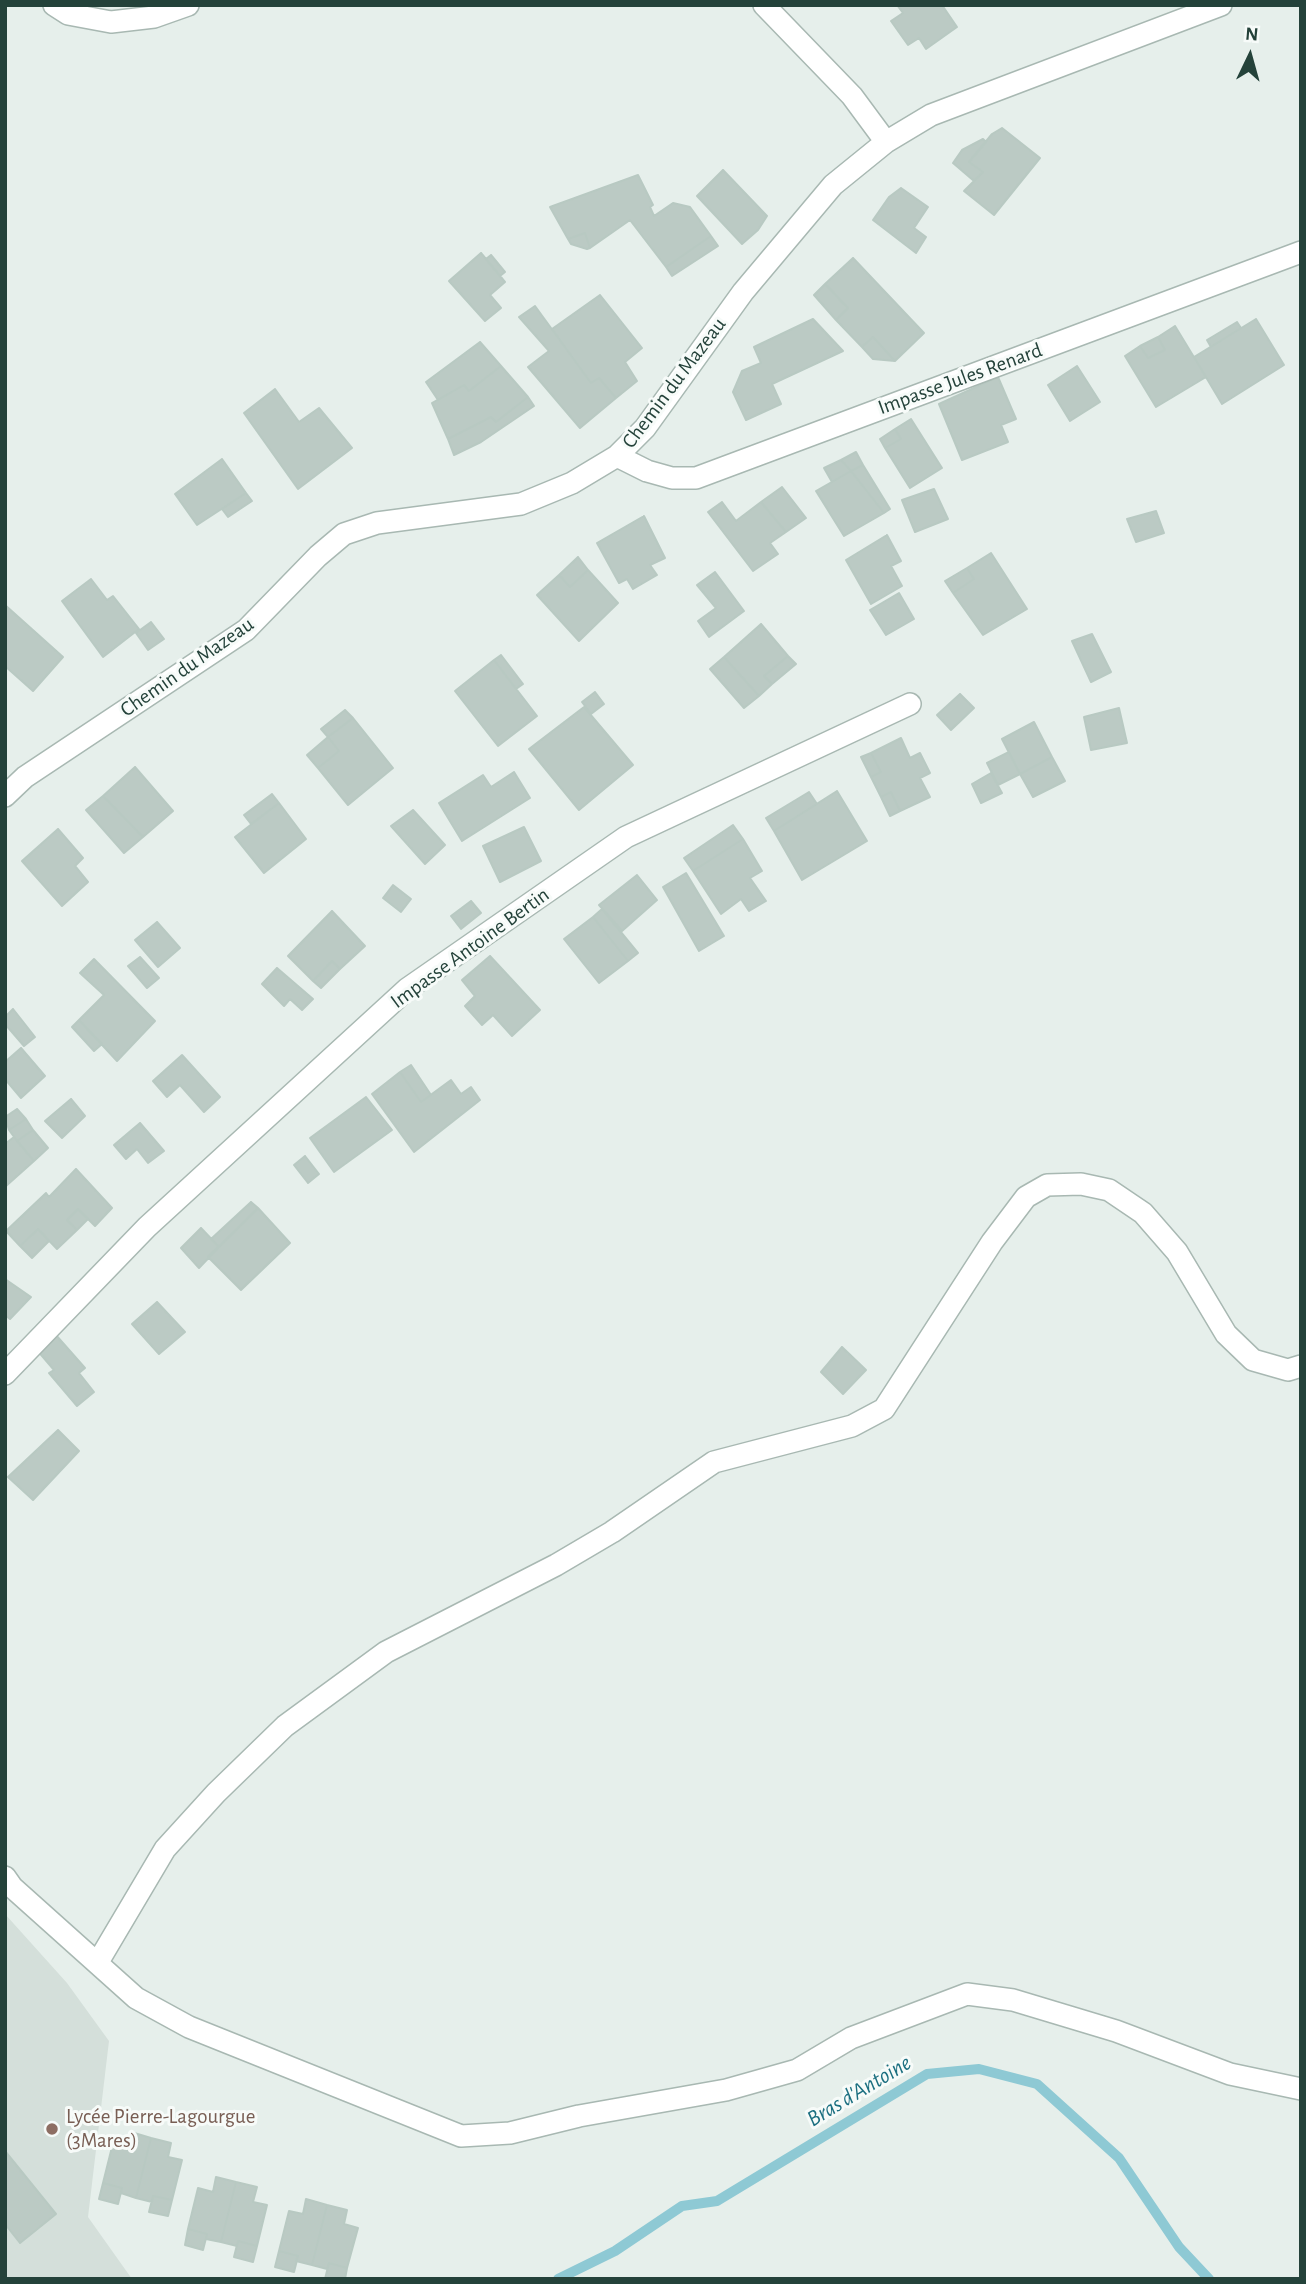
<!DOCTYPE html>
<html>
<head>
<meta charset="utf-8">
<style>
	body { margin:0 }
	#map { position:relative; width:1306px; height:2284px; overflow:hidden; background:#e6efeb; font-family:"Alegreya Sans",sans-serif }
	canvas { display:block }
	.frame { position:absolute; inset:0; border:7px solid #24423a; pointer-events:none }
	.north { position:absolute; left:1215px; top:21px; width:70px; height:70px; -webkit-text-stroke:5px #f7fbf9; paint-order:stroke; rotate:5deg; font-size:19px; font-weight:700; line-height:28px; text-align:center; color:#24423a }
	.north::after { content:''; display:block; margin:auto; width:24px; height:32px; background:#24423a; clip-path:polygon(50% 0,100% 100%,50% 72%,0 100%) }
</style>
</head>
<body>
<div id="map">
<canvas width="1306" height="2284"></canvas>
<div class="frame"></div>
<div class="north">N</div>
</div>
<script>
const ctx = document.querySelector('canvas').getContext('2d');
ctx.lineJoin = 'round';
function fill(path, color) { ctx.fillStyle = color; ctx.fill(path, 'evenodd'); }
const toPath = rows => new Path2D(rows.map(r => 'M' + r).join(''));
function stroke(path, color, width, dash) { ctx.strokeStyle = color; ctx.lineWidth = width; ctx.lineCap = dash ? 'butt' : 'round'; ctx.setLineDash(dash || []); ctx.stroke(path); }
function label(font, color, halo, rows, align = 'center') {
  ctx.font = font + ' "Alegreya Sans",sans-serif'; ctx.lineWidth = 6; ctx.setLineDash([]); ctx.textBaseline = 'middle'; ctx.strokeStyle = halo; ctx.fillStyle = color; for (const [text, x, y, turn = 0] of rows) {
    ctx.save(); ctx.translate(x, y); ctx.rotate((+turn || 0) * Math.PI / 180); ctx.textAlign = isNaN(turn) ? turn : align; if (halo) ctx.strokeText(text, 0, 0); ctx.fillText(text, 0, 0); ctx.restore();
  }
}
fill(toPath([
	[5,1914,67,1983,109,2041,88,2217,132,2279,5,2279]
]), '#d4dfda');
stroke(toPath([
	[558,2279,615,2251,682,2206,717,2201,927,2074,979,2069,1037,2084,1119,2158,1179,2247,1209,2279]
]), '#8ec9d4', 10);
const building = toPath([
	[897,5,942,5,957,27,926,49,919,38,908,45,891,21,903,13,897,5],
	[1002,128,1040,158,994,215,964,191,983,172,969,162,992,134,1002,128],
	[983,139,986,142,969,162,983,172,974,181,953,163,962,150,983,139],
	[723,170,767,216,758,230,742,244,697,196,723,170],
	[638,175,653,205,650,207,654,216,673,203,690,207,711,236,666,267,630,220,590,248,585,233,568,239,550,207,638,175],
	[901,188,928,207,914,228,926,237,916,253,873,220,889,197,901,188],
	[585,233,590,248,587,249,571,244,568,239,585,233],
	[711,236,718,246,672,276,666,267,711,236],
	[481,253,505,282,490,295,501,308,485,321,449,281,481,253],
	[491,255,505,272,500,276,486,259,491,255],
	[853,258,924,333,895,361,873,337,862,347,836,320,848,308,825,284,853,258],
	[825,284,848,308,836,320,814,295,825,284],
	[600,295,642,348,625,362,637,381,616,398,599,378,591,383,552,329,600,295],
	[535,306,591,383,599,378,616,398,580,428,528,367,549,351,519,317,535,306],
	[813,319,843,351,772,384,781,404,746,420,733,392,742,371,761,363,754,347,813,319],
	[1256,319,1284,365,1222,404,1194,357,1256,319],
	[1237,322,1241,328,1211,347,1207,340,1237,322],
	[1175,326,1206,377,1156,407,1125,356,1140,346,1148,358,1165,350,1158,337,1175,326],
	[873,337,895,361,873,359,862,347,873,337],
	[1158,337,1165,350,1148,358,1140,346,1158,337],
	[480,342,501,366,469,391,464,385,438,400,426,382,480,342],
	[501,366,528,397,496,422,491,417,448,439,432,403,464,385,469,391,501,366],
	[1077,366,1100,402,1070,421,1048,385,1077,366],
	[998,377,1016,419,1001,425,1008,442,962,460,939,404,998,377],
	[275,389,299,422,319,408,352,448,298,489,244,413,275,389],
	[528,397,534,406,481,442,454,455,448,439,491,417,496,422,528,397],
	[911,419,942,468,910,488,885,448,901,439,895,429,911,419],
	[895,429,901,439,885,448,880,439,895,429],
	[856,452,863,465,851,471,841,460,856,452],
	[222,459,246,493,197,525,175,494,222,459],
	[841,460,851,471,832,482,824,468,841,460],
	[863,465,890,509,884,513,851,471,863,465],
	[851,471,884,513,844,536,816,491,851,471],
	[782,487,806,518,786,532,761,502,782,487],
	[934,489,948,519,915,532,902,500,934,489],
	[246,493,252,501,228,517,222,509,246,493],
	[722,502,736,521,761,502,786,532,770,543,778,554,753,571,708,512,722,502],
	[1156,511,1164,533,1136,542,1127,519,1156,511],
	[644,516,665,558,650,565,657,575,633,589,627,579,619,583,597,543,644,516],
	[887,535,901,561,891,566,902,586,871,604,846,560,887,535],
	[991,553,1027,609,983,635,953,593,974,579,967,568,991,553],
	[578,557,588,570,570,587,559,575,578,557],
	[967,568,974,579,953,593,945,581,967,568],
	[588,570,618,603,579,641,537,595,559,575,570,587,588,570],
	[715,572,744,611,709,637,698,621,716,608,697,585,715,572],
	[91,579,107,600,113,596,139,629,103,657,62,601,91,579],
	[899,593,914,619,886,635,870,610,899,593],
	[5,605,63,657,33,691,5,666,5,605],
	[151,622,164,639,148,650,136,633,151,622],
	[761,624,788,656,764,676,772,684,759,696,724,657,761,624],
	[1092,634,1111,672,1091,682,1072,641,1092,634],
	[501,655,523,684,516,689,494,660,501,655],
	[788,656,796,664,772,684,764,676,788,656],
	[724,657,759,696,744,708,710,669,724,657],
	[494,660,537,716,498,746,455,691,494,660],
	[595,692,604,704,591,714,582,702,595,692],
	[960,694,974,708,951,730,937,715,960,694],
	[584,707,633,765,579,810,529,749,584,707],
	[1119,708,1127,743,1091,750,1084,717,1119,708],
	[345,710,353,718,328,737,321,729,345,710],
	[353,718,393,768,348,805,318,768,339,751,328,737,353,718],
	[1034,722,1052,757,1020,774,1002,739,1034,722],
	[328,737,339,751,318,768,307,755,328,737],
	[901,738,910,758,920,753,930,773,920,778,930,797,900,811,891,792,881,797,871,777,881,772,871,753,901,738],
	[1009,752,1020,774,998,785,987,763,1009,752],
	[871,753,881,772,871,777,861,757,871,753],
	[1052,757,1065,781,1033,797,1020,774,1052,757],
	[135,767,173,811,143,837,103,796,135,767],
	[514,772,530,798,462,841,439,803,483,775,491,787,514,772],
	[991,773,1002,793,981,803,972,784,991,773],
	[837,791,867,841,802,880,774,831,837,791],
	[809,792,817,804,774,831,766,818,809,792],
	[891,792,900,811,890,816,881,797,891,792],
	[272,794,279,803,251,824,244,815,272,794],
	[103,796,143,837,124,853,86,810,103,796],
	[279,803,306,839,264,873,235,837,279,803],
	[413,810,445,845,425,864,391,826,413,810],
	[733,825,743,839,693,871,684,858,733,825],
	[524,827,541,861,500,882,483,846,524,827],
	[58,829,83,858,75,866,88,882,62,906,22,861,58,829],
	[743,839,762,871,750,878,766,901,749,911,741,899,721,914,693,871,743,839],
	[686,873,724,936,699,951,663,887,686,873],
	[637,875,657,900,622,931,599,905,637,875],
	[393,885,411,899,401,912,383,898,393,885],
	[471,901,481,913,461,929,451,916,471,901],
	[602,909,638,953,628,961,593,917,602,909],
	[332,911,365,946,340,969,332,961,313,981,288,956,332,911],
	[593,917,628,961,599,983,564,939,593,917],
	[157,922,180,948,158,967,135,940,157,922],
	[490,956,540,1010,512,1036,493,1015,482,1025,465,1006,475,996,462,980,490,956],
	[140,957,159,978,147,988,128,966,140,957],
	[94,959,155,1021,117,1061,79,1020,104,995,80,973,94,959],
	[332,961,340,969,321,988,313,981,332,961],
	[277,968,313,999,302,1010,290,999,284,1006,262,984,277,968],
	[13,1009,35,1037,24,1046,5,1024,5,1017,13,1009],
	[79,1020,102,1044,94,1051,72,1027,79,1020],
	[21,1048,45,1076,21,1098,5,1079,5,1062,21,1048],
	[182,1055,220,1097,204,1112,180,1085,167,1097,153,1081,182,1055],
	[411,1065,431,1095,421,1102,400,1072,411,1065],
	[400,1072,421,1102,451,1080,461,1094,471,1087,480,1100,414,1152,372,1094,400,1072],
	[366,1097,392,1130,334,1172,310,1138,366,1097],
	[71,1099,85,1116,62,1138,45,1121,71,1099],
	[17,1109,26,1119,9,1130,5,1117,17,1109],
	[26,1119,33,1130,17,1141,9,1130,26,1119],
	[140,1123,164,1151,148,1163,137,1149,126,1159,114,1145,140,1123],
	[33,1130,48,1148,34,1161,17,1141,33,1130],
	[14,1137,34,1161,6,1186,5,1144,14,1137],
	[305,1156,319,1174,308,1183,294,1165,305,1156],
	[76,1169,112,1208,95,1226,78,1209,67,1220,77,1230,57,1249,38,1229,20,1246,6,1231,46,1193,49,1197,76,1169],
	[251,1202,258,1208,219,1247,211,1239,251,1202],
	[258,1208,290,1243,241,1290,208,1257,258,1208],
	[78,1209,88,1219,77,1230,67,1220,78,1209],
	[201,1228,219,1247,199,1268,181,1248,201,1228],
	[38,1229,49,1241,32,1258,20,1246,38,1229],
	[5,1279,31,1297,10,1319,5,1315,5,1279],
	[157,1302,185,1332,159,1354,132,1324,157,1302],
	[55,1334,85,1368,79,1373,94,1392,77,1406,49,1373,54,1370,37,1350,55,1334],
	[842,1347,866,1370,843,1394,821,1372,842,1347],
	[58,1430,79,1451,33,1500,8,1477,58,1430],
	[131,2132,151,2138,136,2198,121,2193,122,2188,103,2183,113,2143,127,2147,131,2132],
	[151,2138,171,2143,168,2157,182,2160,172,2200,153,2196,152,2202,136,2198,151,2138],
	[5,2151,56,2214,20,2243,5,2224,5,2151],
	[216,2177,236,2182,221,2242,206,2239,207,2234,188,2229,198,2188,213,2192,216,2177],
	[236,2182,257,2187,253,2202,267,2205,257,2246,238,2241,237,2246,221,2242,236,2182],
	[103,2183,122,2188,118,2204,99,2199,103,2183],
	[153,2196,172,2200,168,2216,149,2212,153,2196],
	[306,2199,327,2205,312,2265,296,2261,298,2256,279,2251,289,2211,303,2214,306,2199],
	[327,2205,347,2210,344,2224,358,2228,347,2268,329,2263,327,2269,312,2265,327,2205],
	[188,2229,207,2234,203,2250,185,2245,188,2229],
	[238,2241,257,2246,253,2262,234,2257,238,2241],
	[279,2251,298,2256,294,2272,275,2267,279,2251],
	[329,2263,347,2268,345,2279,325,2279,329,2263]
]);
fill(building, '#bbcac4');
stroke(building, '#b8c9c2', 2);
const street = toPath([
	[54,5,68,14,111,22,154,17,188,5],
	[764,5,852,96,886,142],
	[617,456,647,471,672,478,696,478,1301,252],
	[5,796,25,777,246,630,318,556,344,534,377,523,521,504,572,483,617,456,645,428,743,292,833,185,886,142,931,115,1221,5],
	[5,1374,147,1227,407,989,626,837,910,704],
	[5,1877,12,1887,136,1998,189,2027,461,2136,510,2133,579,2116,726,2090,797,2070,851,2038,967,1994,1013,2000,1116,2031,1230,2074,1301,2089],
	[98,1962,165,1849,216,1793,285,1726,386,1652,556,1565,612,1532,714,1462,852,1426,884,1409,992,1242,1026,1197,1047,1185,1081,1184,1109,1190,1143,1213,1177,1252,1226,1334,1253,1360,1288,1370,1301,1366]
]);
stroke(street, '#a8b8b2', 24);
stroke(street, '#fff', 21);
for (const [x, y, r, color] of [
	[52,2129,7,"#8d6e63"]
]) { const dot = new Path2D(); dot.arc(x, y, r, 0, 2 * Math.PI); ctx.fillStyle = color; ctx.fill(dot); stroke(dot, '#f7fbf9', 2.5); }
label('21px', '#24423a', '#f7fbf9', [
	["Impasse Jules Renard",960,379,-20],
	["Chemin du Mazeau",674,383,-53],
	["Chemin du Mazeau",187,667,-35],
	["Impasse Antoine Bertin",470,948,-36]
]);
label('21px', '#785e54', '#f7fbf9', [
	["Lycée Pierre-Lagourgue",66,2117],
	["(3Mares)",66,2141]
], 'left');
label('italic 23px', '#1c6f80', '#f7fbf9', [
	["Bras d'Antoine",859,2091,-31]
]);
</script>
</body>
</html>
